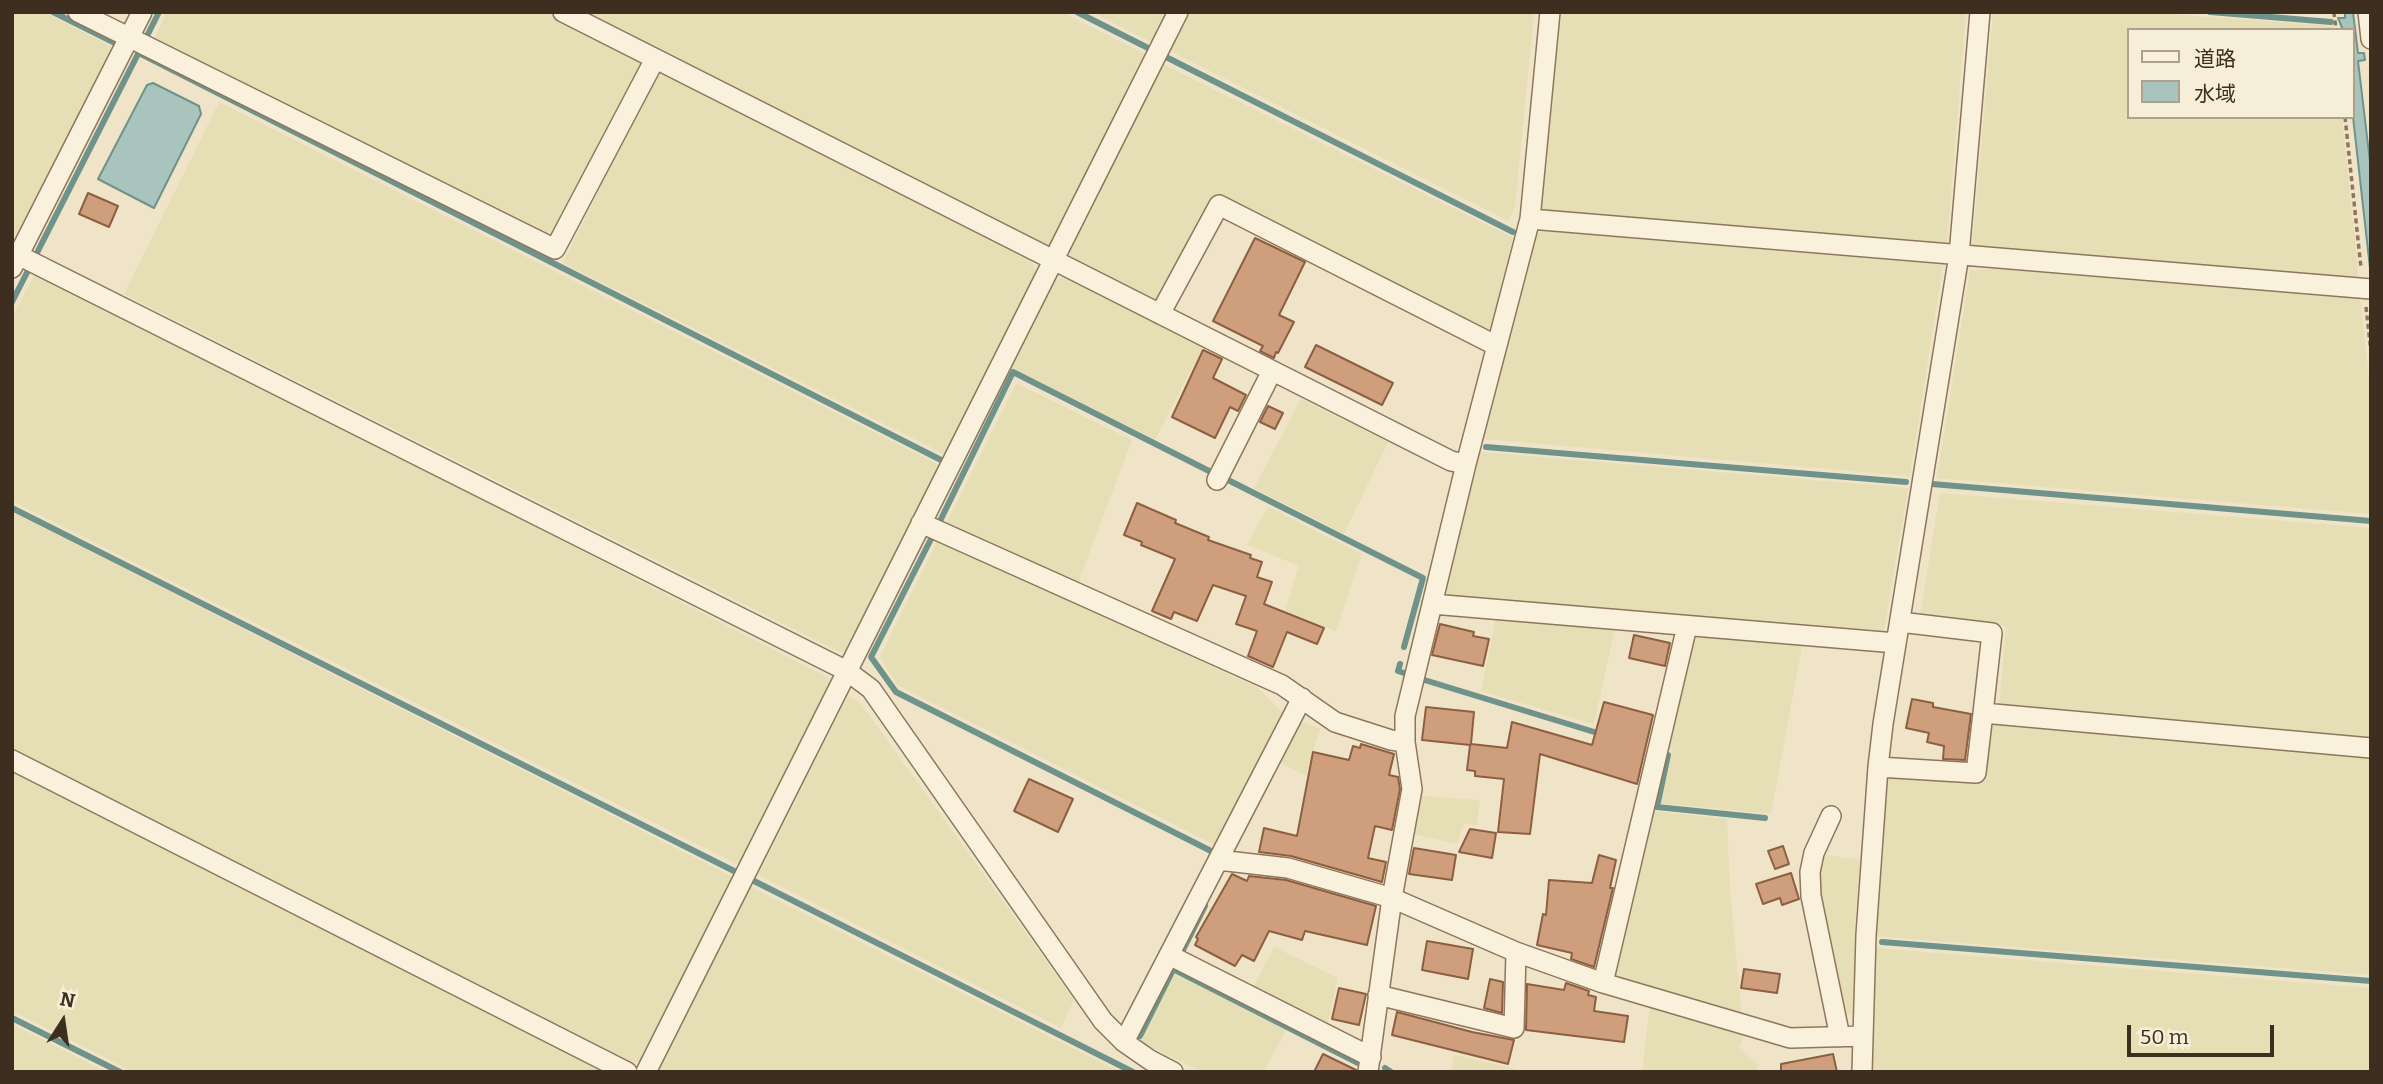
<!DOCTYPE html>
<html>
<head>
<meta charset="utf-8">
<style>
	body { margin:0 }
	#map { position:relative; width:2383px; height:1084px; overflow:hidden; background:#f0e4c8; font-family:Bitter,"Noto Sans JP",serif }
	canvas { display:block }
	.frame { position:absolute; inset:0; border:14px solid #3d2e20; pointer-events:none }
	.legend { position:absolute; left:2127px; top:28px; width:228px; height:91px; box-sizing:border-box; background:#f7eed8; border:2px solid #ada18e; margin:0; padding:9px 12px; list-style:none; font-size:21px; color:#3d2e20 }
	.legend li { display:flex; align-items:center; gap:14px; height:35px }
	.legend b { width:35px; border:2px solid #ada18e }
	.north { position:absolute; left:28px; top:986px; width:70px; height:70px; -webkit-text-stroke:5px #f7eed8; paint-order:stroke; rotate:12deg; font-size:19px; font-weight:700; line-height:28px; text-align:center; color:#3d2e20 }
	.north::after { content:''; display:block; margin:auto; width:24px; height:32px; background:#3d2e20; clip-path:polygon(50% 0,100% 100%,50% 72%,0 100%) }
	.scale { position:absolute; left:2127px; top:1025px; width:147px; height:32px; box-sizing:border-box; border:4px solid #3d2e20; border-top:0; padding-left:9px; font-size:21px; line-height:24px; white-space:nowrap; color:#3d2e20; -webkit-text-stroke:5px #f7eed8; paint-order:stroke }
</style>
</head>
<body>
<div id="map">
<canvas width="2383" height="1084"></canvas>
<div class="frame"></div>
<ul class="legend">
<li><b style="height:9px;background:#faf1dc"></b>道路</li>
<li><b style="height:19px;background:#a9c4bc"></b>水域</li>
</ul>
<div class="north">N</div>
<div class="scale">50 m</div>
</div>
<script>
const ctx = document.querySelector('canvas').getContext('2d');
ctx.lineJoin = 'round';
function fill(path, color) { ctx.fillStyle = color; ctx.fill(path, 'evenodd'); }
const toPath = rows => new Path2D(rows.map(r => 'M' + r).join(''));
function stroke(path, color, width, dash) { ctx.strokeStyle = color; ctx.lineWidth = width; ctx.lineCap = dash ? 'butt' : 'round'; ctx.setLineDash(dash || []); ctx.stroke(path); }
fill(toPath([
	[12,12,44,12,112,47,17,235,12,233],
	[167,12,546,12,638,58,641,69,554,236,546,238,154,39],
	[581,12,1062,12,1147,55,1056,240,1047,247],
	[1092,12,1168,12,1153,43],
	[1190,12,1534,12,1515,208,1509,221,1170,51],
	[1557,12,1966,12,1947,243,1540,210],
	[1993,12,2141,12,2332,26,2333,30,2129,30,2129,117,2342,117,2359,280,1972,248],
	[1163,64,1513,238,1491,328,1478,330,1216,194,1160,303,1072,261,1069,252],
	[658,69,1031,261,1037,275,946,455,563,263],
	[219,102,941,466,849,650,840,652,124,294],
	[1543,231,1943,265,1910,476,1484,439,1534,235],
	[1993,269,2360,299,2371,394,2371,514,1937,478,1970,270],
	[36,271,829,678,830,687,739,865,12,501,12,318],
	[1064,276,1203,347,1155,440,1011,367,1055,281],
	[1016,383,1132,440,1077,586,945,526],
	[1301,399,1388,442,1344,534,1254,488],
	[1480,452,1908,488,1883,636,1443,596],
	[1940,493,2371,528,2371,742,1999,709,2006,626,1920,616],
	[1268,507,1362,554,1336,631,1285,611,1299,566,1247,545],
	[12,512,733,877,643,1059,632,1064,12,753],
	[938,539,1258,688,1283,713,1215,845,897,685,880,657],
	[1496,618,1615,628,1594,724,1481,691],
	[1711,634,1802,646,1771,814,1660,803,1673,750,1667,748,1692,642,1698,636],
	[848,696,859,701,1074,1000,1061,1028,758,875],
	[1994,721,2371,754,2371,975,1873,936,1884,778,1888,774,1983,777,1987,726],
	[1299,722,1320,728,1306,776,1279,762],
	[12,770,610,1072,134,1072,12,1011],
	[1421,796,1480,800,1477,825,1464,824,1457,844,1414,834],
	[1652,811,1727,819,1730,890,1742,1018,1617,980,1614,975],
	[1821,854,1860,860,1855,931,1853,1014,1842,1016,1816,896],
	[751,887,1120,1072,658,1072,657,1069],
	[1274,947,1338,978,1327,1026,1253,988],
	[1875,948,2371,988,2371,1072,1871,1072],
	[1174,974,1286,1030,1264,1072,1202,1072,1140,1041],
	[1650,1005,1745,1031,1739,1048,1759,1065,1756,1072,1642,1072],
	[12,1024,107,1072,12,1072],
	[1454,1055,1516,1069,1516,1072,1451,1072]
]), '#e6deb5');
const water = toPath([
	[2345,12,2353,12,2358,53,2364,53,2365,60,2358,61,2371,170,2371,277,2353,117,2353,30,2343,30,2338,18,2345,18,2345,12],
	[153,83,199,106,201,114,154,208,98,179,147,85,153,83]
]);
fill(water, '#a9c4bc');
stroke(water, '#6f938a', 2);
stroke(toPath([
	[53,12,115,43],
	[1077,12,1150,49],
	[2210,12,2331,22],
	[144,42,159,12],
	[139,53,943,461],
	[1164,56,1513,232],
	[12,302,139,52],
	[1486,447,1906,482],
	[1224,478,1423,578,1404,647],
	[1932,484,2371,521],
	[12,508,738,873],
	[940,521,1013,372,1215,474],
	[931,539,871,657,896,692,1211,851],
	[1400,664,1398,671,1404,673],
	[1418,678,1604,735],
	[1662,753,1668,755,1657,807,1765,818],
	[754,881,1133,1072],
	[1882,942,2371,981],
	[1182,952,1205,906],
	[1173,969,1358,1063],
	[12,1018,120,1072],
	[1140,1036,1174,968],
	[1385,1068,1391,1072]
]), '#6f938a', 6);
const building = toPath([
	[88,193,118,206,109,227,79,214,88,193],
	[1255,238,1305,262,1279,315,1294,322,1278,353,1276,352,1274,358,1260,351,1263,346,1213,321,1255,238],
	[1316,345,1393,383,1382,405,1305,367,1316,345],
	[1203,350,1222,359,1213,378,1246,395,1238,411,1230,407,1215,438,1172,417,1203,350],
	[1268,406,1283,413,1275,429,1260,422,1268,406],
	[1137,503,1176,520,1175,523,1209,537,1208,540,1251,555,1250,558,1262,562,1257,577,1272,582,1264,604,1324,628,1317,644,1287,632,1273,667,1248,656,1257,631,1236,624,1246,596,1213,585,1197,621,1174,612,1171,619,1152,611,1175,559,1141,545,1142,542,1124,535,1137,503],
	[1440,624,1474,632,1473,636,1489,639,1483,666,1432,655,1440,624],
	[1634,635,1670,643,1665,666,1629,658,1634,635],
	[1912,699,1933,703,1933,707,1971,714,1965,760,1943,759,1944,746,1927,742,1929,733,1906,728,1912,699],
	[1604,702,1653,715,1637,784,1540,754,1530,834,1498,832,1504,779,1475,776,1475,771,1467,770,1470,745,1422,740,1426,707,1474,712,1471,744,1507,748,1512,722,1592,745,1604,702],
	[1361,744,1394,754,1389,775,1398,777,1400,789,1392,830,1375,826,1368,858,1386,862,1382,882,1291,856,1259,852,1264,828,1297,836,1313,752,1349,760,1353,746,1360,748,1361,744],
	[1029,779,1073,799,1058,832,1014,811,1029,779],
	[1470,829,1496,833,1492,858,1459,852,1470,829],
	[1783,846,1789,864,1775,869,1768,851,1783,846],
	[1414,848,1456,855,1452,880,1409,874,1414,848],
	[1599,855,1616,860,1610,888,1613,888,1594,967,1571,959,1572,953,1537,945,1543,914,1546,915,1549,880,1592,883,1599,855],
	[1791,873,1799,899,1782,905,1780,898,1763,904,1756,884,1791,873],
	[1232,874,1247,881,1249,876,1286,880,1376,906,1367,945,1305,931,1302,940,1269,931,1254,961,1242,955,1235,966,1195,945,1198,939,1196,937,1232,874],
	[1427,941,1473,949,1468,979,1422,970,1427,941],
	[1744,969,1780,974,1777,993,1741,988,1744,969],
	[1490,979,1503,982,1502,1013,1484,1008,1490,979],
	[1566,983,1589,991,1588,995,1596,997,1594,1011,1628,1016,1624,1042,1526,1030,1527,984,1564,990,1566,983],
	[1339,988,1366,994,1359,1025,1332,1019,1339,988],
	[1397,1012,1472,1032,1514,1040,1508,1064,1392,1035,1397,1012],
	[1323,1054,1356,1070,1356,1072,1314,1072,1323,1054],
	[1833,1054,1837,1072,1781,1072,1781,1064,1833,1054]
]);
fill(building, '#cf9f7d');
stroke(building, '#8d5f41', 2);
const minor = toPath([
	[78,12,555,249,655,59],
	[563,12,1451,461,1466,464],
	[2368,12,2371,39],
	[1530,219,2371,289],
	[12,252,847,671,871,689,1103,1021,1124,1042,1150,1060,1173,1072],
	[12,268,142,12],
	[1160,314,1219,205,1497,346],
	[1217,480,1272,371],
	[921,523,1282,685,1335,722,1391,740,1405,742],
	[1432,604,1896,643],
	[1900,622,1992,633,1983,713],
	[12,760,627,1072],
	[1878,767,1976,773,1983,713,2371,748],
	[1831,816,1814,853,1810,872,1811,896,1840,1037],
	[1218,860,1288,868,1392,898,1516,952,1603,983,1790,1038,1863,1036],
	[1169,955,1371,1057],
	[1603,983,1687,626],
	[1378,995,1514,1028,1516,952],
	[1124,1042,1302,698],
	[646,1072,1178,12],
	[1368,1072,1392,898,1412,789,1405,742,1405,716,1466,464,1530,219,1550,12],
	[1862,1072,1866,935,1878,767,1883,724,1959,255,1980,12]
]);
stroke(minor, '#8d765c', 22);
stroke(toPath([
	[2334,12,2336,30],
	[2345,117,2361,268],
	[2366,307,2371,352]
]), '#8d765c', 3.5, [5, 3.5]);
stroke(minor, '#faf1dc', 19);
</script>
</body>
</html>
